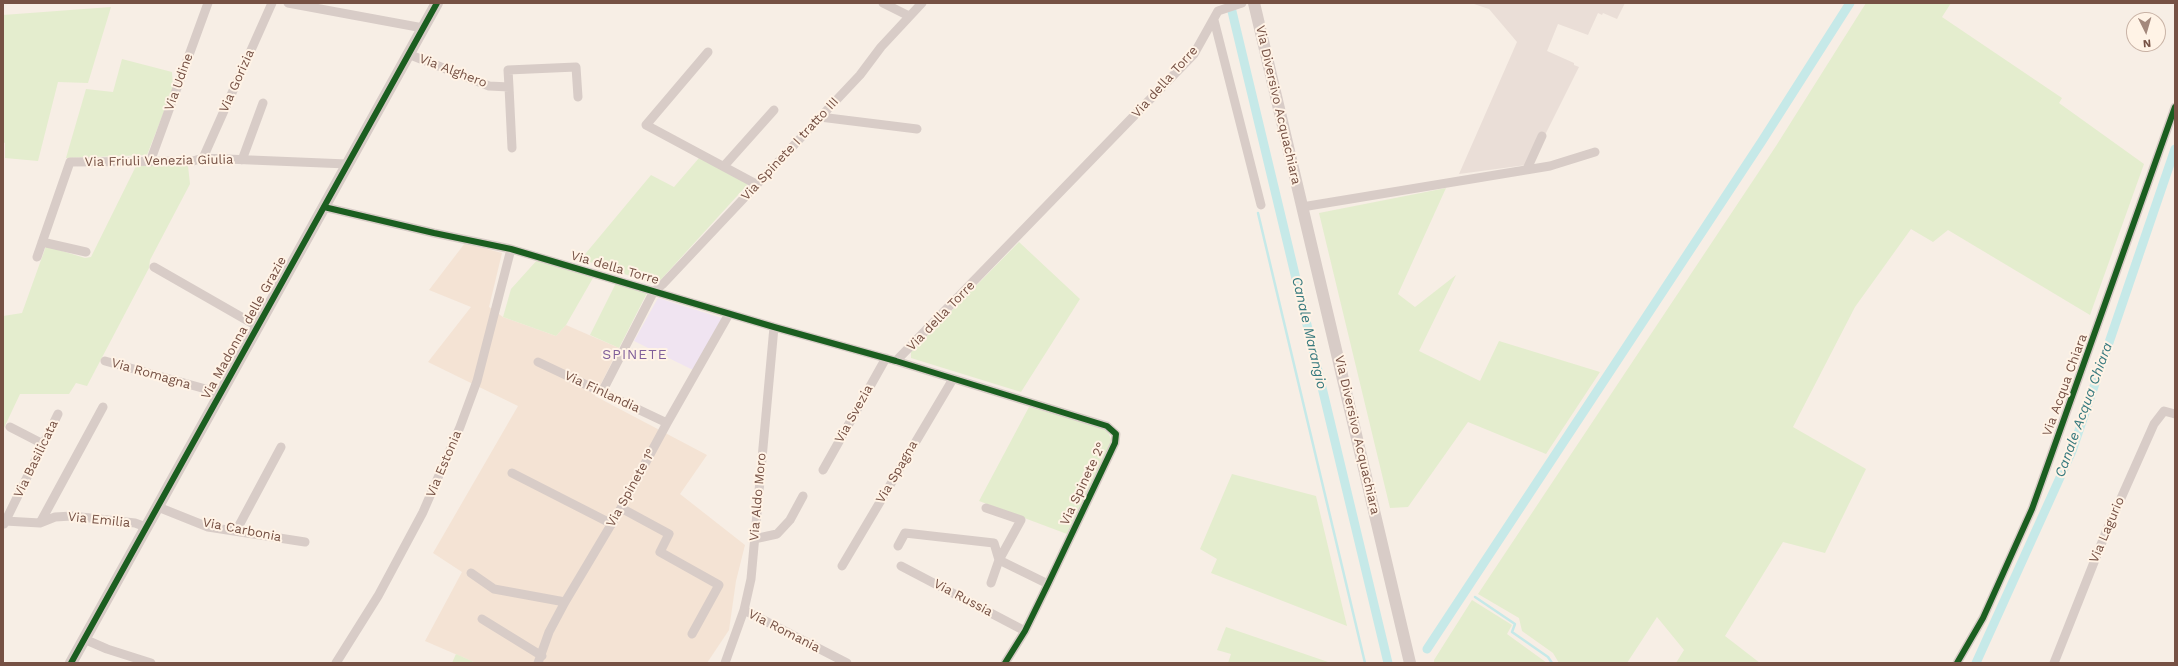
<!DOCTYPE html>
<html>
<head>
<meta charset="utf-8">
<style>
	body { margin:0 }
	#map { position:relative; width:2178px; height:666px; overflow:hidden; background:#f7eee5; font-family:"Work Sans",sans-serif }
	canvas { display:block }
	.frame { position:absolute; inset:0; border:4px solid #765144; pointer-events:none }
	.north { position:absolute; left:2126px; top:12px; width:40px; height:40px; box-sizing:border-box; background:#fff3e6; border:1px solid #c8b2a5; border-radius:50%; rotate:175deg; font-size:11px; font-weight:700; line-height:16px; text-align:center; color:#765144 }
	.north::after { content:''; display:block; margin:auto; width:14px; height:18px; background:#a3887c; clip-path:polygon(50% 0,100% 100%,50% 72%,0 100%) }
</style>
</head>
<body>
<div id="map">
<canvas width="2178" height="666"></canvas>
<div class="frame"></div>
<div class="north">N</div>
</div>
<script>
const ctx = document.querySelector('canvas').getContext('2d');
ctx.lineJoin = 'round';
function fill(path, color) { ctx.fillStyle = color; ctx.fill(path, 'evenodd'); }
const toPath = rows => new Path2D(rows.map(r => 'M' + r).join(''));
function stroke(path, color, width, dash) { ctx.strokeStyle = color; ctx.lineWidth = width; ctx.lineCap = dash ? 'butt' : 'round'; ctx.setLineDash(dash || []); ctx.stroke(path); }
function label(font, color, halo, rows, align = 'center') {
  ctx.font = font + ' "Work Sans",sans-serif'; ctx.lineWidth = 4; ctx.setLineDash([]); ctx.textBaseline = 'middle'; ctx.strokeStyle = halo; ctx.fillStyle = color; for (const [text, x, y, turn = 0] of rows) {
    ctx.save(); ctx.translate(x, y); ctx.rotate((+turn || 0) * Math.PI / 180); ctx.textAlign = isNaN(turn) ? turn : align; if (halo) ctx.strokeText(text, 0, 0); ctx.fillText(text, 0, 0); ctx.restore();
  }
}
fill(toPath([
	[465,243,502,253,489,307,503,317,556,336,566,325,619,348,595,396,707,455,680,494,745,545,736,581,729,630,707,663,476,663,425,641,462,572,433,553,518,406,428,362,471,307,429,290]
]), '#f4e3d4');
fill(toPath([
	[1471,3,1625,3,1617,19,1603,13,1602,15,1598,13,1588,35,1558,24,1547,51,1574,63,1574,65,1579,67,1544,137,1526,165,1459,174,1517,42,1489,9]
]), '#eaded7');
fill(toPath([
	[658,298,722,318,693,370,634,341]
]), '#f0e4f1');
fill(toPath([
	[1866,3,1951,3,1942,17,2062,98,2059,103,2144,164,2090,315,1948,230,1933,242,1911,229,1855,307,1793,427,1866,469,1825,553,1783,542,1725,636,1760,663,1676,663,1684,650,1657,617,1627,663,1559,663,1553,653,1522,631,1519,618,1478,594,1776,146],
	[111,7,88,83,58,82,38,161,5,158,5,143,3,142,3,15],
	[122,59,172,72,173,89,147,155,66,158,86,89,113,92],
	[699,158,748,184,656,285,581,259,651,175,674,187],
	[136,166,188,166,190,184,150,260,149,268,87,386,76,383,69,394,20,394,3,430,3,316,22,313,46,246,85,258,91,257],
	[1446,188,1398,294,1415,307,1456,275,1419,351,1480,381,1499,341,1600,372,1546,454,1468,422,1408,507,1390,508,1319,213],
	[1019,242,1080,299,1021,392,911,358,911,352],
	[538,259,593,278,566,325,556,336,503,317,511,289],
	[616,283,647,293,619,348,590,335],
	[1029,407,1106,428,1112,441,1067,534,979,501],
	[1232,474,1316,496,1347,626,1211,573,1217,559,1200,549],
	[1472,600,1512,625,1507,634,1547,663,1434,663,1434,660],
	[1226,627,1331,663,1228,663,1231,654,1217,650],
	[456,654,476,663,452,663]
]), '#e4edce');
stroke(toPath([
	[1258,213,1365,663],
	[1465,591,1468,592],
	[1475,597,1515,624,1512,632,1548,657,1552,663]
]), '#c6e9e8', 2.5);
stroke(toPath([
	[1230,3,1388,663],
	[1427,649,1762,141,1850,3],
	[1976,663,2072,451,2175,149]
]), '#c6e9e8', 9);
stroke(toPath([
	[288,3,423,28],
	[883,3,909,16],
	[1214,20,1261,205],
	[708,52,646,125,756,184],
	[408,54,489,86,509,87,512,148],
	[509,87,508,70,576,67,578,97],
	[820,117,917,129],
	[203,158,272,3],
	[242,160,263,103],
	[150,162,208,3],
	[724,166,774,110],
	[1527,169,1542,136],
	[324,207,434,233,511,249,774,327,896,361,1107,426,1116,434,1115,443,1048,584,1025,631,1005,663],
	[1302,207,1550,166,1595,152],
	[42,242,86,252],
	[37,257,70,162,193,161,203,158,347,164],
	[154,267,257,326],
	[105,361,220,393],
	[896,361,1194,54,1218,11,1242,3],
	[538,362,667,423],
	[602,392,654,291,663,284,860,75,881,47,922,3],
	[10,427,43,444],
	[823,470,886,358],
	[512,473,612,524],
	[158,507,208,527,305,542],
	[621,508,669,534,660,552,719,585,692,634],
	[986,508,1021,520,999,560,1048,584],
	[5,521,40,523,55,517,72,516,135,523,146,527],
	[40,523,103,407],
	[4,524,58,414],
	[236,531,281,447],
	[754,539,777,534,790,520,803,496],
	[898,546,905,533,994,543,999,560,991,583],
	[842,566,953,379],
	[901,566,1025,631],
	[471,573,494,589,565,602],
	[744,610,847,663],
	[482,619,542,656],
	[84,639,107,649,151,663],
	[336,663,378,596,423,512,460,427,477,381,511,249],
	[538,663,549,632,565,602,621,508,667,423,729,314],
	[725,663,744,610,751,579,774,327],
	[1957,663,1983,618,2032,509,2175,107],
	[2054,663,2106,532,2154,424,2164,411,2175,414]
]), '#d8ccc7', 9);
stroke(toPath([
	[1254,3,1410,663],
	[71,663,437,3]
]), '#d8ccc7', 12);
stroke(toPath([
	[324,207,434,233,511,249,774,327,896,361,1107,426,1116,434,1115,443,1048,584,1025,631,1005,663],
	[71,663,437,3],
	[1957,663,1983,618,2032,509,2175,107]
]), '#1b5e20', 6);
label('13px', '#765144', '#fff3e6', [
	["Via Alghero",453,71,21],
	["Via Gorizia",237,81,-66],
	["Via Udine",179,82,-70],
	["Via della Torre",1165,82,-48],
	["Via Diversivo Acquachiara",1278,105,77],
	["Via Spinete I tratto III",790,149,-47],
	["Via Friuli Venezia Giulia",159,161,-1],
	["Via della Torre",615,268,16],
	["Via della Torre",941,316,-46],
	["Via Madonna delle Grazie",244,328,-61],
	["Via Romagna",151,374,16],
	["Via Acqua Chiara",2065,385,-70],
	["Via Finlandia",602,392,25],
	["Via Svezia",854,414,-61],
	["Via Diversivo Acquachiara",1357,435,77],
	["Via Basilicata",36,459,-64],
	["Via Estonia",444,464,-67],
	["Via Spagna",897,472,-60],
	["Via Spinete 2°",1083,484,-65],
	["Via Spinete 1°",631,488,-61],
	["Via Aldo Moro",758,497,-85],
	["Via Emilia",99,520,6],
	["Via Carbonia",242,530,11],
	["Via Lagurio",2107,530,-67],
	["Via Russia",963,598,28],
	["Via Romania",784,631,27]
]);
label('italic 14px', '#36797e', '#fff3e6', [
	["Canale Marangio",1309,333,77],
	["Canale Acqua Chiara",2084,410,-70]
]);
ctx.letterSpacing = '1px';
label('14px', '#805f9a', '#fff3e6', [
	["SPINETE",635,355]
]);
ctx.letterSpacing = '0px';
</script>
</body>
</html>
